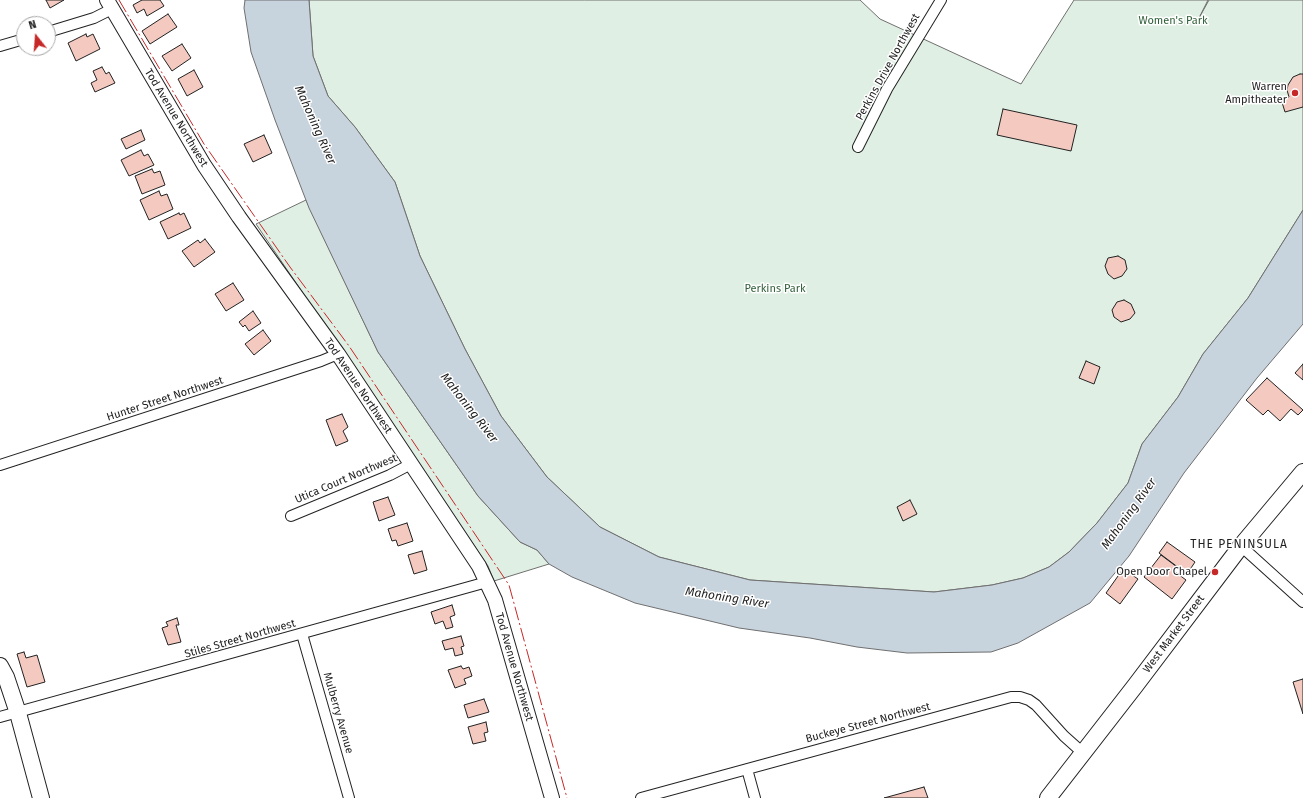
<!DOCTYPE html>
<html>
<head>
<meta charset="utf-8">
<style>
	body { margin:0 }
	#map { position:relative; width:1303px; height:798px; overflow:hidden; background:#fff; font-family:"Fira Sans",sans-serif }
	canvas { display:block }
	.north { position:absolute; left:16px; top:16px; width:40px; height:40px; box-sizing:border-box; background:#fff; border:1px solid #a7a7a7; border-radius:50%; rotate:343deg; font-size:11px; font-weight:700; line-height:16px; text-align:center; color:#222 }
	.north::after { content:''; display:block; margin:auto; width:14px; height:18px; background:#c62828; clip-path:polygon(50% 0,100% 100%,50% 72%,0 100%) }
</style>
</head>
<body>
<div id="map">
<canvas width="1303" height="798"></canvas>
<div class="north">N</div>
</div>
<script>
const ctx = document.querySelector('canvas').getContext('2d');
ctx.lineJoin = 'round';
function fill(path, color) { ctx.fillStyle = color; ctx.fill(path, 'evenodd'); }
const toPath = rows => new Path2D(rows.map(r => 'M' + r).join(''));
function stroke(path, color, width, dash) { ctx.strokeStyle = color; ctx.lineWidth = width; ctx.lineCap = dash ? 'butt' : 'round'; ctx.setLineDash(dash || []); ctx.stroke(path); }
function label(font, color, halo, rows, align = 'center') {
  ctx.font = font + ' "Fira Sans",sans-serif'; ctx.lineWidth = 3; ctx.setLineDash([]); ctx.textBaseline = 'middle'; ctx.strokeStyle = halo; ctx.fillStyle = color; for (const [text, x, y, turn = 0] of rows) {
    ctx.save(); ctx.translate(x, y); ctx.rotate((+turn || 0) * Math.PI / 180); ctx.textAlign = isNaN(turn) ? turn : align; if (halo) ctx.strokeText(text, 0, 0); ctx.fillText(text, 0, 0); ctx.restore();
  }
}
const green = toPath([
	[309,0,860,0,880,19,1021,84,1074,0,1208,0,1199,18,1209,0,1303,0,1303,210,1248,298,1203,354,1178,397,1142,444,1128,483,1097,523,1069,552,1049,567,1023,578,992,585,934,592,750,580,659,557,600,527,547,477,501,416,465,349,420,256,395,182,355,127,328,96,313,56,309,0],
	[306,200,378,352,478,496,520,542,537,550,549,564,494,581,488,566,256,224,306,200]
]);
fill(green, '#e0efe3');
stroke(green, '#6f6f6f', 1);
const water = toPath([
	[245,0,309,0,313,56,328,96,355,127,395,182,420,256,465,349,501,416,547,477,600,527,659,557,750,580,934,592,992,585,1023,578,1049,567,1069,552,1097,523,1128,483,1142,444,1178,397,1203,354,1248,298,1303,210,1303,324,1257,378,1184,473,1129,556,1090,603,1018,643,991,652,907,653,857,647,810,638,739,628,635,603,572,577,549,564,537,550,520,542,478,496,378,352,309,208,275,120,251,52,244,8,245,0]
]);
fill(water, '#c7d3dd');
stroke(water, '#6f6f6f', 1);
const building = toPath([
	[46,0,64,0,50,8,46,0],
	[142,0,160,0,164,6,147,16,144,9,137,13,133,5,142,0],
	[168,14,177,27,150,44,142,31,168,14],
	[86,34,87,37,93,34,100,49,76,61,68,43,86,34],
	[182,44,191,58,172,71,162,56,182,44],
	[102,67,106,74,109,72,115,83,95,92,91,83,97,80,93,71,102,67],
	[194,70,203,87,187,96,178,79,194,70],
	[1300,74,1303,74,1303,107,1285,112,1281,99,1289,97,1287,90,1288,85,1293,77,1300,74],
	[1003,109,1077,125,1071,151,997,135,1003,109],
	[141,130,145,140,126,149,121,139,141,130],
	[264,135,272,153,253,162,244,144,264,135],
	[141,150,144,156,148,154,154,165,129,176,121,160,141,150],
	[152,169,154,173,160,171,165,185,142,194,135,176,152,169],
	[159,191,161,196,167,194,173,209,149,220,140,200,159,191],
	[179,213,180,215,184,213,191,228,168,239,160,222,179,213],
	[205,239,215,252,194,267,182,251,198,240,200,243,205,239],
	[1118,256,1125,260,1127,269,1122,276,1114,279,1108,274,1105,266,1108,258,1118,256],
	[233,283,244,300,226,311,215,294,233,283],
	[1124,300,1131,304,1135,313,1130,319,1121,322,1114,317,1112,310,1117,302,1124,300],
	[253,311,261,323,249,331,245,325,243,327,239,322,253,311],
	[263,330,271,341,254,355,245,344,263,330],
	[1086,361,1100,367,1094,384,1079,378,1086,361],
	[1303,364,1303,380,1295,373,1303,364],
	[1267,378,1303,410,1298,415,1291,409,1280,421,1268,410,1263,415,1246,400,1267,378],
	[342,414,348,427,343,431,348,441,336,446,326,420,342,414],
	[388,497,395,515,379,521,373,502,388,497],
	[910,500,917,514,903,521,897,507,910,500],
	[407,523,413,541,398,546,396,540,392,541,388,529,407,523],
	[1167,542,1195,562,1187,574,1159,553,1167,542],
	[422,551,427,570,414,574,408,555,422,551],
	[1161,555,1177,567,1174,571,1186,580,1172,599,1144,577,1161,555],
	[1123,569,1138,579,1120,604,1106,593,1123,569],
	[452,605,455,615,450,617,453,627,446,629,443,621,435,624,431,612,452,605],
	[177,618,179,625,176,625,181,642,168,645,162,628,168,626,166,622,177,618],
	[461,636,464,646,461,647,463,654,455,656,453,648,445,650,442,641,461,636],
	[24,652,26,658,37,655,45,682,27,687,17,654,24,652],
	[461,666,463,669,469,667,472,676,464,679,466,684,455,688,448,670,461,666],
	[1303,679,1303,714,1293,682,1303,679],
	[484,699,489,712,468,718,464,705,484,699],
	[486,722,488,732,484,733,486,741,473,744,468,727,486,722],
	[924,787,928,798,884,798,924,787]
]);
fill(building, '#f3c9c0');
stroke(building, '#222', 1);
const street = toPath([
	[48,32,94,18,112,9],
	[0,46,24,39],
	[858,147,887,89,941,0],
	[0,465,321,361,338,354],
	[291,516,390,475,411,464],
	[1241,546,1303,602],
	[302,634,349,798],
	[0,717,487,582],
	[747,769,755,798],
	[641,798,1011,697,1020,697,1029,700,1036,705,1064,736,1083,753]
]);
const secondary = toPath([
	[107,0,204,165,239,217,338,354,479,566,495,600,552,798]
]);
const primary = toPath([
	[0,666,6,677,18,713,41,798],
	[1048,798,1135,686,1241,546,1303,472]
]);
stroke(street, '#222', 12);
stroke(secondary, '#222', 16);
stroke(primary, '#222', 18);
stroke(street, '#fff', 10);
stroke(secondary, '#fff', 14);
stroke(primary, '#fff', 16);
stroke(toPath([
	[119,0,204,144,290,267,349,346,509,585,567,798]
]), '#c62828', 1, [14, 3, 2, 3]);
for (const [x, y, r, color] of [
	[1295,93,4,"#c62828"],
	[1215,572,4,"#c62828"]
]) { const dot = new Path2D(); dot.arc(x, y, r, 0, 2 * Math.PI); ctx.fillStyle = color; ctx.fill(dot); stroke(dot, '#fff', 1.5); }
label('11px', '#2f5e38', '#fff', [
	["Women's Park",1173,21],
	["Perkins Park",775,289]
]);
label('11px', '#222', '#fff', [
	["Perkins Drive Northwest",888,67,-61],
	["Tod Avenue Northwest",176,118,59],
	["Tod Avenue Northwest",358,386,56],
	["Hunter Street Northwest",165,399,-18],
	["Utica Court Northwest",346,479,-23],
	["West Market Street",1174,634,-53],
	["Stiles Street Northwest",240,639,-16],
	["Tod Avenue Northwest",514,667,74],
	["Mulberry Avenue",338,713,74],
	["Buckeye Street Northwest",868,723,-15]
]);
label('11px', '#222', '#fff', [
	["Warren",1287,87],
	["Ampitheater",1287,100],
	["Open Door Chapel",1207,572]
], 'right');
label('italic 12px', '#222', '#fff', [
	["Mahoning River",315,125,66],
	["Mahoning River",469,408,52],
	["Mahoning River",1129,514,-54],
	["Mahoning River",727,598,9]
]);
ctx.letterSpacing = '1px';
label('12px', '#222', '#fff', [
	["THE PENINSULA",1239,545]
]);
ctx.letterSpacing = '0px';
</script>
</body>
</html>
